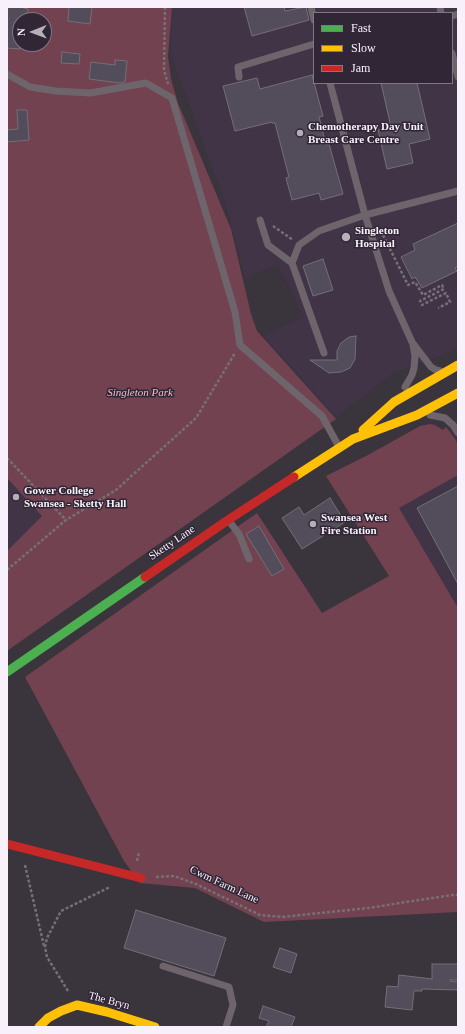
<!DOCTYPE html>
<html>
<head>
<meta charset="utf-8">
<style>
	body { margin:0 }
	#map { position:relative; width:465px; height:1034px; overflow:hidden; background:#3a343c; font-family:"Times New Roman",serif }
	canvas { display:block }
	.frame { position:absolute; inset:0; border:8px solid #f8f1fb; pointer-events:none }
	.legend { position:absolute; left:313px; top:12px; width:140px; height:72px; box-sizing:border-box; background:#312635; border:1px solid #817784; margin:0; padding:5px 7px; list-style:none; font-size:12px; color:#f8f1fb }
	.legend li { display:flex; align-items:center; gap:8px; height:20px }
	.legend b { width:20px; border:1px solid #817784 }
	.north { position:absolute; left:12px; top:12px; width:40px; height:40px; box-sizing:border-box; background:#312635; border:1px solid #817784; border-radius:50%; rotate:269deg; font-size:11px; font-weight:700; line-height:16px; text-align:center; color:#f8f1fb }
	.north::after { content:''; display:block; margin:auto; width:14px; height:18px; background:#b6afb8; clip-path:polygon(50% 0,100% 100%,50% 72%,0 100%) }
</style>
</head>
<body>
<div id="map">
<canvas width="465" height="1034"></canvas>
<div class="frame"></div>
<ul class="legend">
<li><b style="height:5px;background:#4caf50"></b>Fast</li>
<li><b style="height:5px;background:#ffc107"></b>Slow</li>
<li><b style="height:5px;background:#c62828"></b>Jam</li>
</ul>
<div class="north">N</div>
</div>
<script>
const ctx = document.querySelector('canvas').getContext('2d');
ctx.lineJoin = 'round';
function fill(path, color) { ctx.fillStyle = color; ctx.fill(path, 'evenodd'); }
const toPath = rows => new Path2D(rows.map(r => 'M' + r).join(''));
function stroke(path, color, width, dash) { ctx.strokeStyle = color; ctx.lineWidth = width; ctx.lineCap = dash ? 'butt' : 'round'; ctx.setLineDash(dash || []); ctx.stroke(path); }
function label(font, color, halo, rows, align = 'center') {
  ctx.font = font + ' "Times New Roman",serif'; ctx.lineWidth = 3; ctx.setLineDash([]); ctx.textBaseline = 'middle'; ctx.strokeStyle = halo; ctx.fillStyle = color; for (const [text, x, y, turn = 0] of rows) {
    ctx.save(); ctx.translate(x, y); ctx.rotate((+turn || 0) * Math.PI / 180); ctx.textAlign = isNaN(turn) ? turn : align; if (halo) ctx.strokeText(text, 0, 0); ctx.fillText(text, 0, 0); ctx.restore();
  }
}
fill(toPath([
	[172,7,458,7,458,347,444,354,391,374,337,417,263,336,304,317,278,264,245,278,228,211,171,54],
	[314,13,452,13,452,83,314,83],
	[458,419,458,608,398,507,420,426,430,424,435,425,443,430,446,427],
	[7,478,42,516,7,551]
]), '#423447');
fill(toPath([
	[7,7,172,7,168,56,171,79,178,103,231,229,251,314,257,331,336,419,7,651,7,551,42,516,7,478],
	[20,20,44,20,44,44,20,44],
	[430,424,435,425,443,430,446,427,455,439,458,445,458,475,399,508,458,608,458,912,264,922,195,888,140,883,124,861,25,677,257,513,322,613,389,576,326,476,368,455,420,426]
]), '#724250');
const building = toPath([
	[7,7,20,7,28,9,27,20,20,20,20,49,7,48,7,7],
	[69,7,92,7,90,24,68,21,69,7],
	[244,7,284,7,285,11,306,7,309,20,252,36,244,7],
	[62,52,80,54,79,64,61,63,62,52],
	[115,60,127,61,125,82,120,83,89,79,91,62,115,65,115,60],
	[312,75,323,116,319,117,326,145,329,144,343,194,321,200,319,193,292,200,286,178,289,177,275,123,272,123,272,122,235,131,223,86,257,78,260,89,312,75],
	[381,83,417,83,430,139,409,144,413,163,387,169,378,130,391,127,381,83],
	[17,110,27,110,29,140,7,142,7,130,18,129,17,110],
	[458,223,458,266,455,268,457,271,422,288,415,277,412,279,401,257,415,250,413,244,458,223],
	[323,259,333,290,313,296,303,266,323,259],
	[356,336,355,359,350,368,341,372,329,373,310,360,337,360,337,351,341,343,349,337,356,336],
	[458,486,458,584,417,508,458,486],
	[330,498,345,522,302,549,282,518,299,507,304,515,330,498],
	[259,526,284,569,272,576,246,534,259,526],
	[136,910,226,938,214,976,124,948,136,910],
	[280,948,297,954,291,973,273,967,280,948],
	[432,964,458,964,458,980,450,980,450,981,458,982,458,990,422,989,422,991,414,991,412,1010,385,1007,387,986,398,987,399,975,432,979,432,964],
	[263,1006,295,1017,291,1027,266,1027,269,1021,259,1018,263,1006]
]);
fill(building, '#524c5b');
stroke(building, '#736f77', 1);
stroke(toPath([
	[165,7,164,70,168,84],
	[273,226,293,240],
	[383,235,408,285,415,282,423,295,442,285,444,289,420,301,422,305,446,293,450,302,438,308],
	[7,458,66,520],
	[7,570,66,520,116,490,196,418,235,353],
	[137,861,139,852],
	[25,865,44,946],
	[156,877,174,876,196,884,260,915,282,917,368,908,452,895,458,895],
	[68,991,47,957,45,947,47,938,61,911,110,887]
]), '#767075', 2.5, [3, 2]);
stroke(toPath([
	[311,7,314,20],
	[440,7,441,13],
	[452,16,458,14],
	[452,53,458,77],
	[7,74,30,87,56,91,90,93,146,83,172,98,235,312,240,345,322,416,338,445],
	[239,77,238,67,314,44],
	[330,83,365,215,389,291,412,342,431,367,436,370,440,371],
	[260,220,268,245,292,263],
	[324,353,292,263,299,245,319,231,365,215,458,191],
	[405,387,412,375,414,368,415,356,413,345],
	[430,415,445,418,453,425,458,433],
	[229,521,239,534,249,559],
	[163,966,229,987,233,1005,226,1027]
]), '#6e656c', 7);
stroke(toPath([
	[7,672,145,577]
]), '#4caf50', 9);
stroke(toPath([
	[363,430,394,402,458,365],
	[294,477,353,439,417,415,458,393],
	[39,1027,48,1018,61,1011,77,1005,107,1012,155,1027]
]), '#ffc107', 9);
stroke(toPath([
	[145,577,228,520,294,477],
	[7,844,141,878]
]), '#c62828', 9);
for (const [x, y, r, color] of [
	[300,133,4,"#b6afb8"],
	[346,237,5,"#b6afb8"],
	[16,497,4,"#b6afb8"],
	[313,524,4,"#b6afb8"]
]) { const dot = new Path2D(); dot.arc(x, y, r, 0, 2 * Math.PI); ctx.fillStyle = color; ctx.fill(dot); stroke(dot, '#312635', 1.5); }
label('bold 11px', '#f8f1fb', '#312635', [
	["Chemotherapy Day Unit",308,127],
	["Breast Care Centre",308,140],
	["Singleton",355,231],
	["Hospital",355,244],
	["Gower College",24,491],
	["Swansea - Sketty Hall",24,504],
	["Swansea West",321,518],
	["Fire Station",321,531]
], 'left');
label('italic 11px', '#fcbccb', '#312635', [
	["Singleton Park",140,393]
]);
label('11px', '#f8f1fb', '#312635', [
	["Sketty Lane",172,543,-34],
	["Cwm Farm Lane",224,885,25],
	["The Bryn",109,1001,15]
]);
</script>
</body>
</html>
